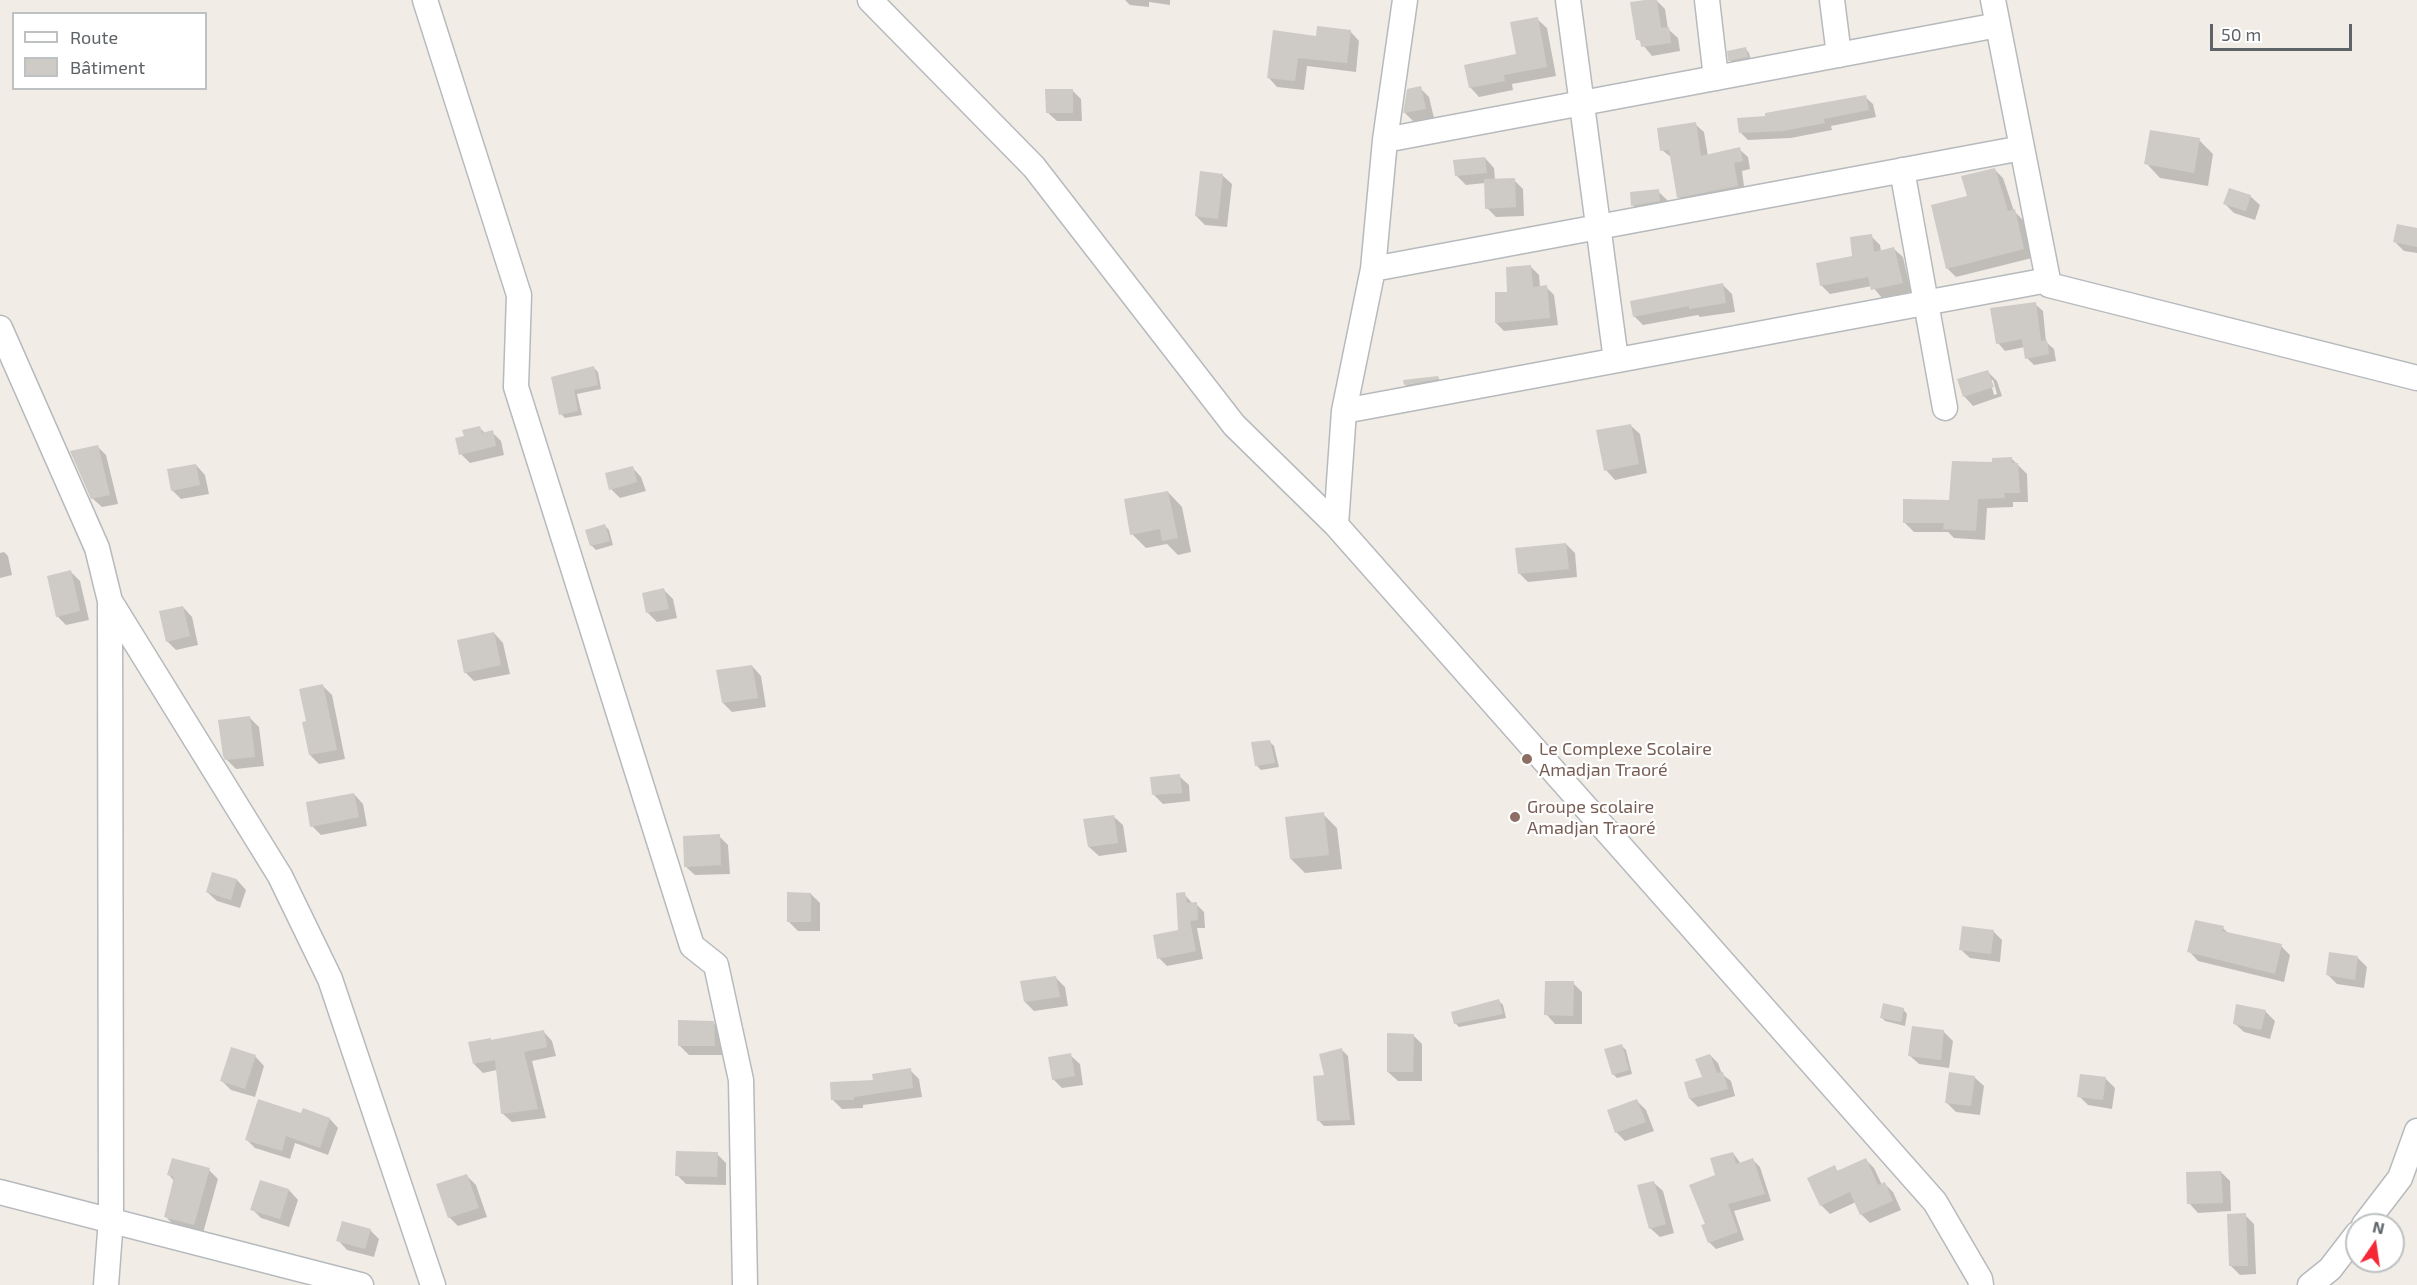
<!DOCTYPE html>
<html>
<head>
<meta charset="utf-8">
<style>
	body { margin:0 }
	#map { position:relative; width:2417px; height:1285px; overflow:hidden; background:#f1ede6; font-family:"Exo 2",sans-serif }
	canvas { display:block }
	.legend { position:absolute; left:12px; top:12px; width:195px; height:78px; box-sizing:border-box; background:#fff; border:2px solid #bec1c2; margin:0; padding:8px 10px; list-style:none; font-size:18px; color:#5d6367 }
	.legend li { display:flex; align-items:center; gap:12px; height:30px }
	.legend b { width:30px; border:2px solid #bec1c2 }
	.north { position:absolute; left:2345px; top:1213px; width:60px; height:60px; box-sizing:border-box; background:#fff; border:2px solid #bec1c2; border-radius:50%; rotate:13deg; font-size:16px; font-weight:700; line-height:24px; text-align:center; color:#5d6367 }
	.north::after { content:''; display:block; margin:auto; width:21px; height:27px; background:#f52835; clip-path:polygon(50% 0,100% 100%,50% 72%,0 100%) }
	.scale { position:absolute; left:2210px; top:24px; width:142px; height:27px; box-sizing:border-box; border:3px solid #5d6367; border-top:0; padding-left:8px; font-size:18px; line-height:21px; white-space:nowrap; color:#5d6367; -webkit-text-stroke:4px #fff; paint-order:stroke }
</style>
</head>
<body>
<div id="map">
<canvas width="2417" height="1285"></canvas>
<ul class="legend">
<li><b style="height:8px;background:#fff"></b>Route</li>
<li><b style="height:16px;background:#cecac5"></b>Bâtiment</li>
</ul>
<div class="north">N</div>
<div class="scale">50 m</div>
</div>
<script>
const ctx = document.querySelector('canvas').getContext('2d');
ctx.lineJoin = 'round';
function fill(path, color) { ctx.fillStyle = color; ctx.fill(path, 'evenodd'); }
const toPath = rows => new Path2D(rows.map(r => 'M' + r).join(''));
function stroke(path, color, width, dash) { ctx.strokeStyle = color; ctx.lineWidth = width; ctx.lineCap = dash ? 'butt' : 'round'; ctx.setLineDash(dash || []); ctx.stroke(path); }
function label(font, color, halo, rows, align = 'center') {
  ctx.font = font + ' "Exo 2",sans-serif'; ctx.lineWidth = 4.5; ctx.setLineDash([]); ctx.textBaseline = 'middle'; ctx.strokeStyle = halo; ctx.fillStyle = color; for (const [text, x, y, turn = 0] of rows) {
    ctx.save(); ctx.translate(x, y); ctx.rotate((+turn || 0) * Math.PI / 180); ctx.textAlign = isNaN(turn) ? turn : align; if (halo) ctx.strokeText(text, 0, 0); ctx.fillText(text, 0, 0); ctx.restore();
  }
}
fill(toPath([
	[1125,0,1170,0,1170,5,1149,2,1149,7,1130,5],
	[1656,0,1665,9,1668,29,1678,38,1680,51,1652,56,1638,39],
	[1537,19,1547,28,1556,76,1512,84,1513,90,1479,97,1470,87,1517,55],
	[1350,31,1359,41,1356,72,1307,66,1304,90,1277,87,1268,77,1317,37],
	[1745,48,1749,53,1751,61,1734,65,1730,60],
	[1420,88,1429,97,1434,118,1414,122,1405,113,1408,90],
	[1072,90,1081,99,1082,121,1057,121,1047,112],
	[1865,97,1873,104,1876,117,1831,126,1832,130,1791,138,1748,140,1740,132,1767,118],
	[1695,124,1704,132,1708,156,1739,149,1748,157,1750,169,1742,171,1745,194,1687,205,1679,197,1672,158,1662,150],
	[2199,140,2213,154,2208,186,2160,178,2146,163],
	[1485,158,1494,168,1495,180,1514,180,1523,189,1524,216,1496,217,1487,208,1485,183,1466,185,1456,175],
	[1994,169,2003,178,2014,211,2023,220,2032,258,1956,277,1947,268,1968,197],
	[1222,175,1232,184,1227,227,1205,225,1196,216],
	[1658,191,1667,200,1668,210,1642,215,1633,206],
	[2250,196,2260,205,2255,220,2234,213,2225,204],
	[2417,230,2417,253,2404,251,2395,242],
	[1871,236,1880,245,1881,251,1894,249,1903,257,1911,292,1882,298,1872,286,1830,294,1821,285,1854,258],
	[1531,267,1539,275,1540,287,1546,287,1554,295,1558,325,1504,331,1496,323,1509,294],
	[1723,285,1732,294,1735,312,1700,317,1698,315,1643,325,1634,316],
	[2035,304,2043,311,2046,342,2054,349,2056,361,2034,365,2027,358,2025,347,2005,351,1998,343],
	[594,368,598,372,601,389,577,394,582,415,565,418,561,414,553,378],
	[1988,372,1997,381,2002,396,1973,406,1964,396],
	[1990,380,1993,380,1997,394,1994,395],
	[1438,378,1447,387,1414,394,1405,385],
	[1630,425,1640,434,1647,473,1615,480,1606,470],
	[480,428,485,433,492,432,501,441,504,455,470,463,461,454,466,437],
	[97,446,106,455,118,504,102,507,92,498],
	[2011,458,2027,474,2028,502,2013,502,2013,507,1987,508,1985,540,1954,538,1948,532,1914,532,1905,523,1951,502,1994,464],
	[196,465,205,475,209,494,181,499,172,490],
	[632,467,641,477,646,491,620,498,611,489],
	[1168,492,1182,507,1191,552,1178,555,1167,544,1146,548,1132,534],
	[605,526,609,530,613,545,596,550,591,545],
	[1566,544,1575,553,1577,577,1528,582,1519,573],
	[4,552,8,556,12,575,0,578,0,553],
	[71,572,80,581,89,620,66,625,57,616],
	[664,590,673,599,677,618,657,622,648,613,644,594],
	[183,607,192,617,198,645,176,650,167,641],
	[494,633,503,643,510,674,474,681,465,672],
	[752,666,761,676,766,707,732,712,723,703],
	[323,686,332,695,345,759,319,764,310,755,308,722],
	[249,717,259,727,264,766,236,769,226,759],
	[1270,742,1274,746,1279,767,1261,770,1257,766],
	[1179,776,1189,785,1190,801,1163,804,1154,795],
	[354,794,363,804,367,826,321,835,312,826],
	[1323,814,1337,828,1342,869,1305,873,1291,859],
	[1113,816,1123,825,1127,852,1099,856,1089,847],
	[719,836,728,845,730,874,695,875,685,866],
	[213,873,237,880,246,890,240,908,217,901,207,892],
	[811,894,820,903,820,931,798,931,789,922],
	[1184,894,1193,904,1196,904,1204,912,1205,928,1197,928,1203,959,1167,966,1159,958,1179,931],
	[2223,928,2229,934,2281,946,2290,955,2284,982,2198,961,2189,951],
	[1993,931,2002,940,2000,962,1970,958,1960,949],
	[2358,958,2367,967,2364,988,2337,984,2328,975],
	[1056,978,1065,987,1068,1006,1034,1011,1025,1002],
	[1573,983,1582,992,1582,1024,1555,1024,1546,1014],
	[1499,1001,1503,1005,1506,1018,1459,1027,1455,1023],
	[1903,1009,1907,1014,1905,1026,1885,1021,1881,1017],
	[2265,1011,2275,1021,2270,1039,2244,1032,2234,1023],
	[713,1022,722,1031,724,1055,689,1055,679,1045],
	[543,1031,552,1041,556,1056,532,1061,546,1118,512,1122,502,1113,497,1070,483,1073,474,1064,493,1042],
	[1943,1031,1953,1041,1949,1068,1919,1064,1909,1055],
	[1413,1035,1422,1044,1422,1081,1398,1081,1388,1072],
	[1622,1046,1626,1050,1632,1074,1617,1078,1613,1074],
	[1342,1050,1348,1056,1355,1125,1324,1126,1318,1120,1326,1076],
	[1070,1055,1080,1064,1083,1085,1062,1088,1053,1079],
	[1710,1055,1718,1063,1722,1074,1731,1081,1735,1096,1698,1107,1690,1099,1704,1078],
	[255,1056,264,1066,255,1097,231,1090,222,1081],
	[910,1070,919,1079,922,1097,863,1105,863,1108,842,1109,833,1100,875,1081],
	[1974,1077,1984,1086,1980,1115,1956,1112,1947,1103],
	[2105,1078,2115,1088,2112,1109,2088,1105,2079,1096],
	[1637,1101,1646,1110,1654,1131,1625,1141,1616,1132],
	[302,1114,330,1119,338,1128,328,1155,295,1143,290,1159,255,1148,247,1140],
	[1733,1153,1741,1164,1753,1160,1760,1167,1771,1201,1734,1211,1744,1240,1716,1249,1709,1242,1706,1225,1717,1175],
	[717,1154,726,1163,726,1185,686,1184,677,1175],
	[1866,1160,1874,1168,1882,1185,1884,1183,1893,1192,1901,1210,1870,1223,1861,1214,1856,1202,1830,1214,1821,1205,1834,1167,1839,1172],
	[209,1170,218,1179,203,1233,174,1225,165,1216,174,1181,169,1175],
	[2221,1172,2230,1181,2231,1211,2198,1213,2189,1203],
	[467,1176,476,1185,487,1217,458,1226,449,1217],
	[1653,1182,1663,1191,1674,1233,1660,1237,1650,1228],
	[289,1190,298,1200,289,1227,261,1218,252,1209],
	[2245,1215,2254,1224,2256,1274,2240,1275,2231,1266],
	[370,1230,379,1239,374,1257,347,1250,338,1240]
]), '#0003');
fill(toPath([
	[1645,0,1657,0,1661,28,1669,27,1671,43,1641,47,1640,40,1636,40,1630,2],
	[1538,17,1547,67,1504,75,1505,81,1469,88,1464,65,1516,54,1510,22],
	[1317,26,1351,30,1347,63,1298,58,1295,81,1267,78,1273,30,1316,36],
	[1746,47,1748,57,1728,61,1727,51],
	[1421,86,1426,109,1403,113,1407,89],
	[1045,89,1073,89,1073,113,1046,113],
	[1866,95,1869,110,1824,119,1825,123,1783,131,1739,133,1737,118,1765,116,1765,113],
	[1696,122,1701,156,1740,147,1743,161,1734,163,1738,186,1677,198,1669,150,1660,151,1657,128],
	[2150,130,2200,138,2194,173,2144,164],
	[1485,157,1487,173,1455,176,1453,160],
	[1995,168,2008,211,2015,209,2024,249,1946,269,1931,205,1967,196,1961,176],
	[1200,171,1223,174,1218,219,1195,216],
	[1515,178,1516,207,1485,209,1484,179],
	[2229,188,2251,195,2246,211,2223,204],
	[1659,189,1660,201,1631,206,1630,192],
	[2397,224,2417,228,2417,247,2393,242],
	[1872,234,1874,252,1894,247,1903,283,1871,290,1868,277,1820,286,1816,263,1852,256,1850,237],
	[1531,265,1533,287,1547,285,1550,318,1495,323,1495,292,1507,292,1506,267],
	[1723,283,1726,303,1689,309,1689,306,1633,317,1630,301],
	[2036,302,2041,341,2047,340,2049,354,2025,359,2022,339,1996,344,1990,308],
	[594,366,598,385,574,390,578,411,559,415,551,377],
	[1988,370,1994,387,1963,397,1957,379],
	[1438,376,1439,379,1404,385,1403,380],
	[1631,424,1639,464,1604,471,1596,430],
	[480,426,482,433,493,430,496,446,459,455,455,438,464,436,462,430],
	[98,445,110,495,91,499,70,451],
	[2012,457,2012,463,2018,463,2020,493,2004,493,2005,498,1978,499,1976,531,1943,529,1944,523,1903,523,1903,499,1949,500,1952,461,1992,462,1992,458],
	[196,464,200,485,171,491,167,469],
	[633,466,637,482,609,490,605,473],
	[1168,491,1178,538,1162,541,1160,529,1130,535,1124,499],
	[605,524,610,541,590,546,585,530],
	[1566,543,1569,569,1518,574,1515,548],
	[71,570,80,611,56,617,47,576],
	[664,588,669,609,646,613,642,593],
	[183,606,190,636,166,642,159,611],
	[494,632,501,665,464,673,457,640],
	[752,665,758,698,722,703,716,670],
	[323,684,337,750,309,755,302,722,306,721,299,689],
	[250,716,255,757,225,760,223,756,218,720],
	[1270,740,1275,763,1255,766,1251,742],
	[1180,774,1182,793,1152,795,1150,777],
	[354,793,359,817,310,827,306,802],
	[1324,812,1329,855,1290,859,1285,817],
	[1114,815,1118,843,1088,847,1083,819],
	[720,834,721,865,684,867,683,836],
	[212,872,237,879,231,900,206,892],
	[787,892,811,893,811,922,787,922],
	[1185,892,1187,903,1197,902,1198,920,1190,921,1196,951,1157,959,1153,935,1178,930,1176,893],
	[2195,920,2224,926,2222,931,2282,944,2275,974,2187,952],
	[1962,926,1994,930,1991,954,1959,950],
	[2329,952,2358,956,2355,980,2326,975],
	[1056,976,1060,997,1024,1002,1020,981],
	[1545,981,1574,981,1573,1016,1544,1015],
	[1499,999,1503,1014,1454,1024,1451,1012],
	[1883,1003,1904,1008,1901,1022,1880,1018],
	[2236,1004,2266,1010,2261,1030,2233,1024],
	[678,1020,714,1021,715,1046,678,1046],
	[1912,1026,1944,1030,1941,1060,1908,1056],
	[544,1030,547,1047,524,1052,538,1109,501,1114,495,1060,473,1064,468,1042,491,1038,491,1040],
	[1387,1033,1414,1034,1413,1072,1387,1072],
	[1622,1044,1629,1070,1612,1075,1604,1049],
	[231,1047,256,1055,245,1089,220,1081],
	[1342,1048,1350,1120,1317,1121,1313,1076,1324,1075,1319,1054],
	[1071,1053,1075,1076,1052,1080,1048,1057],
	[1710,1054,1717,1073,1723,1072,1728,1089,1689,1099,1684,1082,1702,1077,1695,1059],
	[911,1068,913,1088,854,1097,854,1100,831,1100,830,1082,873,1080,872,1074],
	[1949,1072,1975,1076,1971,1106,1945,1103],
	[2080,1074,2106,1077,2103,1100,2077,1097],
	[258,1099,301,1113,303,1108,330,1118,320,1148,286,1136,282,1151,245,1140],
	[1637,1099,1646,1122,1615,1133,1607,1110],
	[676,1151,718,1152,717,1177,675,1176],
	[1733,1152,1736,1164,1753,1158,1765,1194,1728,1204,1738,1232,1708,1243,1701,1225,1705,1224,1689,1185,1715,1175,1710,1158],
	[172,1158,210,1168,194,1225,164,1217,174,1177,167,1175],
	[1866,1158,1878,1185,1885,1182,1893,1201,1860,1215,1850,1192,1820,1206,1807,1178,1835,1165,1837,1171],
	[2221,1171,2223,1203,2187,1204,2186,1172],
	[467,1174,479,1208,448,1218,436,1184],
	[260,1180,289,1189,280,1219,250,1210],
	[1654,1181,1666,1224,1649,1229,1637,1185],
	[2246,1213,2248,1266,2229,1266,2227,1214],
	[342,1221,371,1229,365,1249,336,1241]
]), '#cecac5');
const minor = toPath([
	[425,0,519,295,516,387,692,946,716,965,741,1080,745,1285],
	[870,0,1034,167,1234,425,1336,525,1935,1202,1980,1279,1981,1285],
	[1568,0,1616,360],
	[1707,0,1716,78],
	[1832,0,1839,55],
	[1993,0,2049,285,2417,378],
	[1385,140,1998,25],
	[1902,170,1945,408],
	[1373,269,2022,148],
	[0,328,97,548,110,601,280,876,330,979,433,1285],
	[1344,411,2048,280],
	[1336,525,1344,411,1373,269,1385,140,1405,0],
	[0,1192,361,1285],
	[2364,1225,2400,1178,2417,1131],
	[106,1285,111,1219,110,601],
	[2310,1285,2330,1269,2357,1234]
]);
stroke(minor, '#b6babd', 27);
stroke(minor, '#fff', 24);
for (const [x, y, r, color] of [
	[1527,759,6,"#8d6e63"],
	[1515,817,6,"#8d6e63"]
]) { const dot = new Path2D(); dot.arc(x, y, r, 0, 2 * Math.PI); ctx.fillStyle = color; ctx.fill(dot); stroke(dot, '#fff', 2); }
label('18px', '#785e54', '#fff', [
	["Le Complexe Scolaire",1539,749],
	["Amadjan Traoré",1539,770],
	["Groupe scolaire",1527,807],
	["Amadjan Traoré",1527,828]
], 'left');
</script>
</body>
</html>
